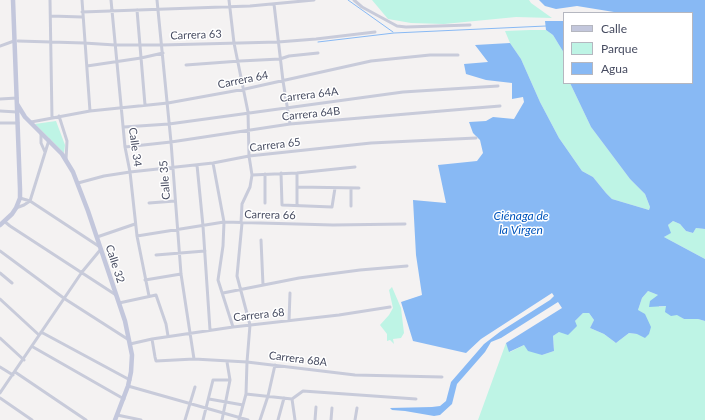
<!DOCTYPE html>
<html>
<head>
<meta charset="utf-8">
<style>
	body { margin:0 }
	#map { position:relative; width:705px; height:420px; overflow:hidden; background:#f4f2f2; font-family:Lato,sans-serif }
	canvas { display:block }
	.legend { position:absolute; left:563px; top:12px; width:130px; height:72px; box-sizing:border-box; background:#fff; border:1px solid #b5b7c0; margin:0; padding:5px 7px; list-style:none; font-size:12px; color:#474c61 }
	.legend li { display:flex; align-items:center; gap:8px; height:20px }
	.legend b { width:20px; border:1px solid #b5b7c0 }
</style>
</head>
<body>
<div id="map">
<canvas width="705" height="420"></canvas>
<ul class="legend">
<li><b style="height:5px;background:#c3c7dc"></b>Calle</li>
<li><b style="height:11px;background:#bef4e5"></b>Parque</li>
<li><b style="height:11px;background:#88b9f4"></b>Agua</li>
</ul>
</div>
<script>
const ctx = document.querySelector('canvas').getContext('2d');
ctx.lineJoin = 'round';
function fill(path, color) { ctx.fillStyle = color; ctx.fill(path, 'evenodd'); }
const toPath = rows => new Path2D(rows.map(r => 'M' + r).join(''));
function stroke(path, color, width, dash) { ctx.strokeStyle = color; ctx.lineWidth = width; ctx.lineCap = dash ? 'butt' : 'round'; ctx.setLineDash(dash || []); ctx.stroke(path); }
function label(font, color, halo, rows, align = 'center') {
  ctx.font = font + ' Lato,sans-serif'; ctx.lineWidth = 3; ctx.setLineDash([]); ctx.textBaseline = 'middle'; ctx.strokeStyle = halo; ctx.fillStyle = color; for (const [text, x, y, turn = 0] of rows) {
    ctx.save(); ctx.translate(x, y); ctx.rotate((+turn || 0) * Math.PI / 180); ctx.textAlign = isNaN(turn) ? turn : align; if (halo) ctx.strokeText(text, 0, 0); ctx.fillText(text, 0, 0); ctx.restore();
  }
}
fill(toPath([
	[372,0,529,0,531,3,552,18,516,17,444,24,411,23,388,19],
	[530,30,546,30,553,35,564,53,564,83,570,83,591,127,630,179,645,194,650,207,649,210,612,199,606,193,593,177,582,171,559,138,540,102,521,59,510,43,505,31],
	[56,121,65,145,64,153,35,124],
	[673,221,680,224,686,231,693,233,696,228,705,229,705,259,664,237,670,233,668,225],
	[392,287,401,308,404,333,401,338,393,339,394,344,390,340,387,341,387,334,380,325,389,315,393,308,389,290],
	[648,291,658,295,659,307,666,306,684,319,698,319,705,321,705,420,478,420,506,343,510,352,524,345,542,355,554,351,553,336,575,321,583,313,589,313,594,320,590,328,604,334,616,343,629,333,637,334,638,310,642,298]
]), '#bef4e5');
fill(toPath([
	[539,0,705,0,705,229,696,228,693,233,686,231,680,224,673,221,668,225,671,233,664,237,705,259,705,321,698,319,684,319,677,315,671,316,665,312,666,306,649,307,650,301,658,295,648,291,642,298,638,310,645,314,651,327,649,334,645,338,637,334,629,333,616,343,604,334,590,328,594,320,589,313,583,313,575,321,577,326,568,335,559,332,553,336,554,351,542,355,528,351,524,345,509,352,506,343,562,308,558,302,501,338,491,342,485,352,457,384,452,404,440,415,434,416,405,411,392,410,390,408,432,407,440,406,446,401,451,382,484,344,501,331,550,300,554,296,552,293,481,339,466,353,413,341,401,302,422,295,416,255,413,200,446,203,438,165,477,161,483,153,480,140,473,133,469,122,486,121,493,117,514,119,524,102,523,97,512,99,512,83,486,80,466,74,464,64,488,62,475,45,510,43,521,59,540,102,559,138,582,171,593,177,606,193,612,199,649,210,650,207,645,194,630,179,591,127,570,83,692,83,692,13,620,13,577,6,556,9,545,6],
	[545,21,564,21,564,53,553,35,546,30]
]), '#88b9f4');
stroke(toPath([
	[348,0,393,32],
	[318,42,394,33,546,26]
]), '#88b9f4', 1);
stroke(toPath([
	[50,0,52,118],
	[82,0,90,111],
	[111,0,125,147,130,172,137,236,149,296],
	[157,0,171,142,181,274,194,359],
	[229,0,234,43,248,112,249,156,252,175,250,187,242,204,241,223],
	[354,0,362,7,397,26,406,27,470,25],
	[274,4,283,81,290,124],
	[137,10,145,105],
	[82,12,250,6,314,0],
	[51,16,82,17],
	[18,41,84,43,115,45,162,45,278,42,316,39,375,32],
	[0,46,14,41],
	[186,65,240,61,280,59,289,56,318,53],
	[87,66,141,58,163,53],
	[0,99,17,98],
	[0,111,17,112],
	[59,116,67,141,66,160],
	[31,122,90,111,168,103,245,89,371,61,430,55,458,55],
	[0,123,18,123],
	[124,127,169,124,403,92,498,86],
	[41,133,41,143,45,152],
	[125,147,171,142,290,124,500,106],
	[213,163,224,222,223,246,218,280,233,327],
	[197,165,203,226,210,330],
	[281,173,282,205,332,207,335,188],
	[297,173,297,205],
	[265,174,265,203],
	[252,175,297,173,355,167],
	[78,183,104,176,130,172,213,163,249,156,371,143,476,138],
	[297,187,359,188],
	[351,189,351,206],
	[20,198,30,201,100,247],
	[30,201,49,140],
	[149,203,175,201],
	[16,208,24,205,30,201],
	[4,221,10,226,116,295],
	[137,236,224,222,333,225,405,224],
	[97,237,135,224],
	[261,240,263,285],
	[0,251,65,299,129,340],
	[156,255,205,251],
	[0,273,12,283],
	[145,280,181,274],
	[223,293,299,278,360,270,407,266],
	[0,299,39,335],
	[119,303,156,295,166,324,168,336],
	[289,321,290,293],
	[41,332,130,380],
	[0,338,24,360],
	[152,339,155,357,156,361,194,359,247,362,355,375,442,377],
	[130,344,152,339,233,327,339,315,390,307],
	[33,347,124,399],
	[0,367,13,375],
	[15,372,86,420],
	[128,386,248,420],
	[0,393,82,272,101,249],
	[246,394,292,399],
	[0,398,32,420],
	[209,399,243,405],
	[117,415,141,420],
	[185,420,195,387],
	[203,420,213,380,230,380],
	[222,420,230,380,227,362],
	[239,420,246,394,247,362,250,325,237,276,242,223],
	[260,420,268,396,275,365],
	[278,420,284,398],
	[295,420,292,399,303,391,416,399],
	[315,420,316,407],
	[331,420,332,408],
	[355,420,357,408]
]), '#c8cbda', 3);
stroke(toPath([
	[17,104,25,117,62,154,73,172,88,211,125,321,132,355,131,372,128,386,115,420],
	[0,225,12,214,16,208,20,198,20,189,13,0]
]), '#c3c7dc', 4.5);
label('11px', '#474c61', '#fff', [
	["Carrera 63",196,35,-2],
	["Carrera 64",243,80,-11],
	["Carrera 64A",309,95,-7],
	["Carrera 64B",311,114,-6],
	["Carrera 65",275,145,-7],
	["Calle 34",135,147,82],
	["Calle 35",165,180,-94],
	["Carrera 66",270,215,1],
	["Calle 32",115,264,72],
	["Carrera 68",259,315,-6],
	["Carrera 68A",298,359,7]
]);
label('italic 12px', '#0055bc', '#fff', [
	["Ciénaga de",521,216],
	["la Virgen",521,230]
]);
</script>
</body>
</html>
